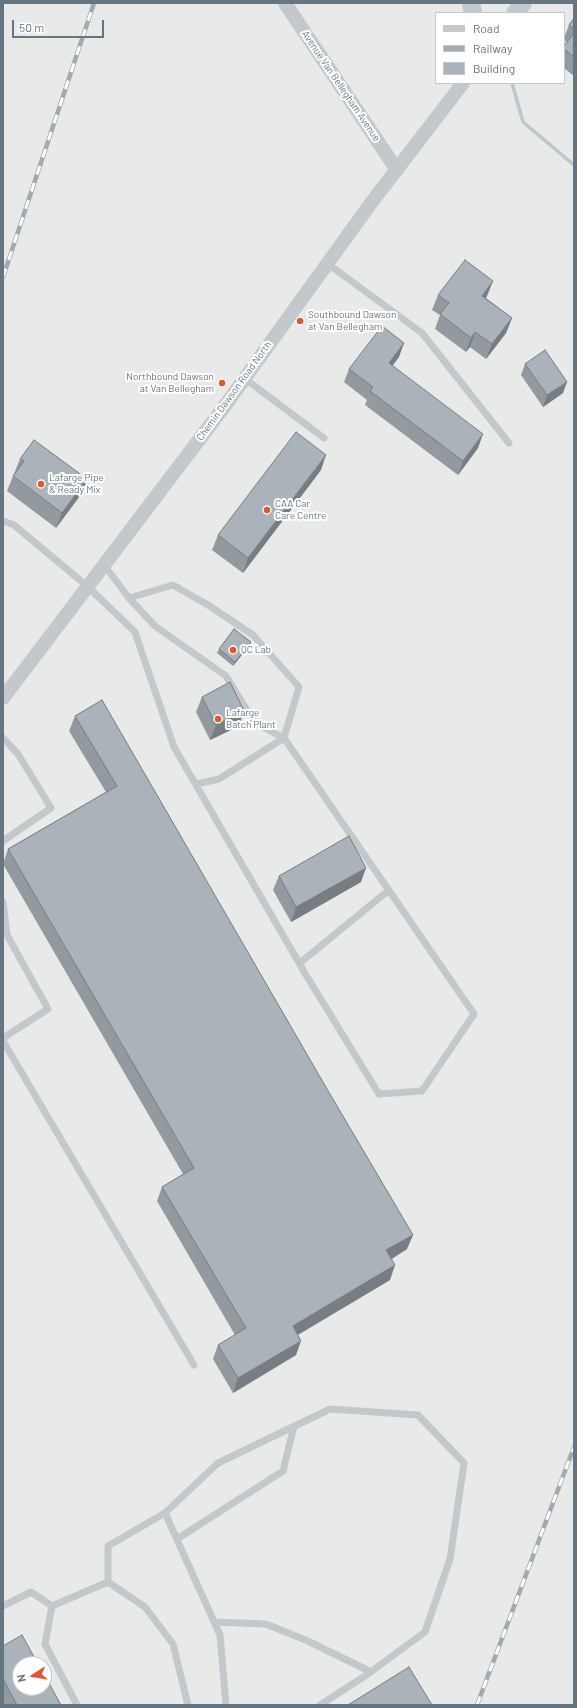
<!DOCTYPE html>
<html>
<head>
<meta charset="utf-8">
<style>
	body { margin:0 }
	#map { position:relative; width:577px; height:1708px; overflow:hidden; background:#fafaf8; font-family:Barlow,sans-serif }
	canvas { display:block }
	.frame { position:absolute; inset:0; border:4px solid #657683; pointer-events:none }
	.legend { position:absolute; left:435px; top:12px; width:130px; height:72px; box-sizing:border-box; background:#fff; border:1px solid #c1c8cd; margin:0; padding:5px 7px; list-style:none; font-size:12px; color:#657683 }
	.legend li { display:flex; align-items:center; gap:8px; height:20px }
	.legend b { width:20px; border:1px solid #c1c8cd }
	.north { position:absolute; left:12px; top:1656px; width:40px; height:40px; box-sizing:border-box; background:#fff; border:1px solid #c1c8cd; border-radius:50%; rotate:258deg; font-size:11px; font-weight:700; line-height:16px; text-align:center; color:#657683 }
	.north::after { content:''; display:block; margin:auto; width:14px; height:18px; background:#e4572e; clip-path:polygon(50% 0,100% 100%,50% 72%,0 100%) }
	.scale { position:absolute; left:12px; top:20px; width:92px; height:18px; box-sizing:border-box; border:2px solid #657683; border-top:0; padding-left:5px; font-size:12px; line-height:14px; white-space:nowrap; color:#657683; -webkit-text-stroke:3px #fff; paint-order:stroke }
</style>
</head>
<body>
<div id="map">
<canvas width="577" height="1708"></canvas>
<div class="frame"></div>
<ul class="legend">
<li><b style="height:5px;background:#c3c8cc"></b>Road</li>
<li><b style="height:5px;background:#a2aab0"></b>Railway</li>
<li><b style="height:11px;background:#aab3b9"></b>Building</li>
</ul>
<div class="north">N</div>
<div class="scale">50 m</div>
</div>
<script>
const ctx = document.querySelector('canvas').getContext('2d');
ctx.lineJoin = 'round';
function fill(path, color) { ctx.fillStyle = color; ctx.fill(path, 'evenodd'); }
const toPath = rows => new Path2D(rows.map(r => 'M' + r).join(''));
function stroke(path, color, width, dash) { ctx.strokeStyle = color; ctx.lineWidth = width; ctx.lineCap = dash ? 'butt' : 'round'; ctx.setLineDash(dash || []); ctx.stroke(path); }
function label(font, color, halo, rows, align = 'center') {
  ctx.font = font + ' Barlow,sans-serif'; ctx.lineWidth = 4; ctx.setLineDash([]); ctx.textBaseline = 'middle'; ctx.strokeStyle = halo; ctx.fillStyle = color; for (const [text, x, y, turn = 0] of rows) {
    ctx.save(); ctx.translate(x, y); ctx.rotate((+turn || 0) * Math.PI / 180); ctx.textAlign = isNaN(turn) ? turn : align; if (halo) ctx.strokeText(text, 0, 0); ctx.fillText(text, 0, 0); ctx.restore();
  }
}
fill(toPath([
	[3,3,574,3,574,1705,3,1705],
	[436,13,564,13,564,83,436,83],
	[20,1664,44,1664,44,1688,20,1688]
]), '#e8e9e9');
stroke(toPath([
	[512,83,523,122,574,165]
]), '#bbc7cb', 3.5);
stroke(toPath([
	[328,264,422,333,509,443],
	[244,378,324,438],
	[3,521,14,525,87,586,135,632,174,747,306,975,379,1094,422,1091,474,1014,284,738,255,723,226,676,155,626,129,598,104,565],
	[129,598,173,585,208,605,253,635,299,687,284,738,219,779,196,784],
	[3,738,18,754,51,808,3,841],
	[3,902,7,935,48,1009,3,1038],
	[301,962,389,890],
	[3,1041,194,1365],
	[165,1513,218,1463,330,1409,418,1415,464,1463,450,1559,425,1632,365,1676,320,1705],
	[177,1539,283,1471,294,1426],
	[108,1582,145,1607,173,1644,188,1705],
	[3,1606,31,1592,52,1606,108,1582,108,1546,165,1513,220,1635,226,1705],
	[52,1606,45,1644,77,1705],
	[214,1622,266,1624,308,1641,371,1672]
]), '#c3c8cc', 7);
stroke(toPath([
	[285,3,397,170],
	[3,698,224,407,371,203,463,83]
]), '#c3c8cc', 14);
stroke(toPath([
	[471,3,473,13],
	[515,13,523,3]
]), '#c3c8cc', 18);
const rail = toPath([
	[3,277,94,3],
	[477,1705,574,1447]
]);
stroke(rail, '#a2aab0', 4.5);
stroke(rail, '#fff', 3, [9]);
fill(toPath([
	[574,18,574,76,564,68,564,46,567,42,564,40,564,38,569,25],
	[438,295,487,296,486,298,512,318,506,333,486,359,470,347,466,352,435,329,440,315,432,310],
	[399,357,392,366,478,448,458,475,365,405,367,400,344,382,349,369],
	[525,364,563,393,543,407,521,375],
	[20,459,87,479,82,493,56,528,7,491],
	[321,470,243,573,212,550,218,535],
	[249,646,233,666,217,653,219,649],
	[202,697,244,711,239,726,210,740,196,712],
	[75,716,407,1249,392,1259,390,1280,298,1335,296,1355,233,1393,213,1359,218,1345,235,1335,157,1201,162,1187,183,1174,3,864,8,849,106,792,69,731],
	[279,876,361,882,291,922,273,890],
	[3,1646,61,1705,4,1705,3,1703]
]), '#929a9f');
fill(toPath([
	[493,281,487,296,477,310,482,296],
	[512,318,506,333,486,359,492,344],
	[475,332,470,347,466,352,471,338],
	[404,343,399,357,384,377,389,363],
	[567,382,563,393,543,407,547,395],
	[483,434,478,448,458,475,463,461],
	[326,455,321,470,243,573,248,558],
	[87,479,82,493,56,528,62,513],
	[251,642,249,646,233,666,235,662],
	[244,711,239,726,210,740,216,725],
	[366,868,361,882,291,922,296,907],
	[413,1235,407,1249,381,1265,386,1250],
	[395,1265,390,1280,287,1341,293,1326],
	[301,1341,296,1355,233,1393,238,1378]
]), '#777d82');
const building = toPath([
	[574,18,574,29,569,25,574,18],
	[574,33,574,57,564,49,564,46,574,33],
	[465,260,493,281,482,296,512,318,492,344,475,332,471,338,440,314,449,303,438,295,465,260],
	[382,326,404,343,389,363,483,434,463,461,370,391,373,387,349,369,382,326],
	[545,350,567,382,547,395,525,364,545,350],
	[296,432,326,455,248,558,218,535,296,432],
	[34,440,87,479,62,513,13,476,24,461,20,459,34,440],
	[234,629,251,642,235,662,219,649,234,629],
	[230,682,244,711,216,725,202,697,230,682],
	[102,700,327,1089,413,1235,386,1250,395,1265,293,1326,301,1341,238,1378,218,1345,246,1328,162,1187,194,1168,8,849,117,786,75,716,102,700],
	[349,836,366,868,296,907,279,876,349,836],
	[22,1635,38,1664,20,1664,20,1688,44,1688,44,1674,61,1705,17,1705,3,1679,3,1646,22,1635],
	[409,1667,432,1705,348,1705,409,1667]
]);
fill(building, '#aab3b9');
stroke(building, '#777d82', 1);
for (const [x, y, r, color] of [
	[300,321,4,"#e4572e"],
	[222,383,4,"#e4572e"],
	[41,484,4,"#e4572e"],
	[267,510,4,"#e4572e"],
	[233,650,4,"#e4572e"],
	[218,719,4,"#e4572e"]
]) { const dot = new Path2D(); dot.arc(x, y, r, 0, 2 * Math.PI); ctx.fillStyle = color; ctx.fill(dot); stroke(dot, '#fff', 1.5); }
label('10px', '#657683', '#fff', [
	["Avenue Van Bellegham Avenue",341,86,56],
	["Chemin Dawson Road North",234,391,-54]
]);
label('10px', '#657683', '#fff', [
	["Southbound Dawson",308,315],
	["at Van Bellegham",308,327],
	["Northbound Dawson",214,377,"right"],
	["at Van Bellegham",214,389,"right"],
	["Lafarge Pipe",49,478],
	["& Ready Mix",49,490],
	["CAA Car",275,504],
	["Care Centre",275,516],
	["QC Lab",241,650],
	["Lafarge",226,713],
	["Batch Plant",226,725]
], 'left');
</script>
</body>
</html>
